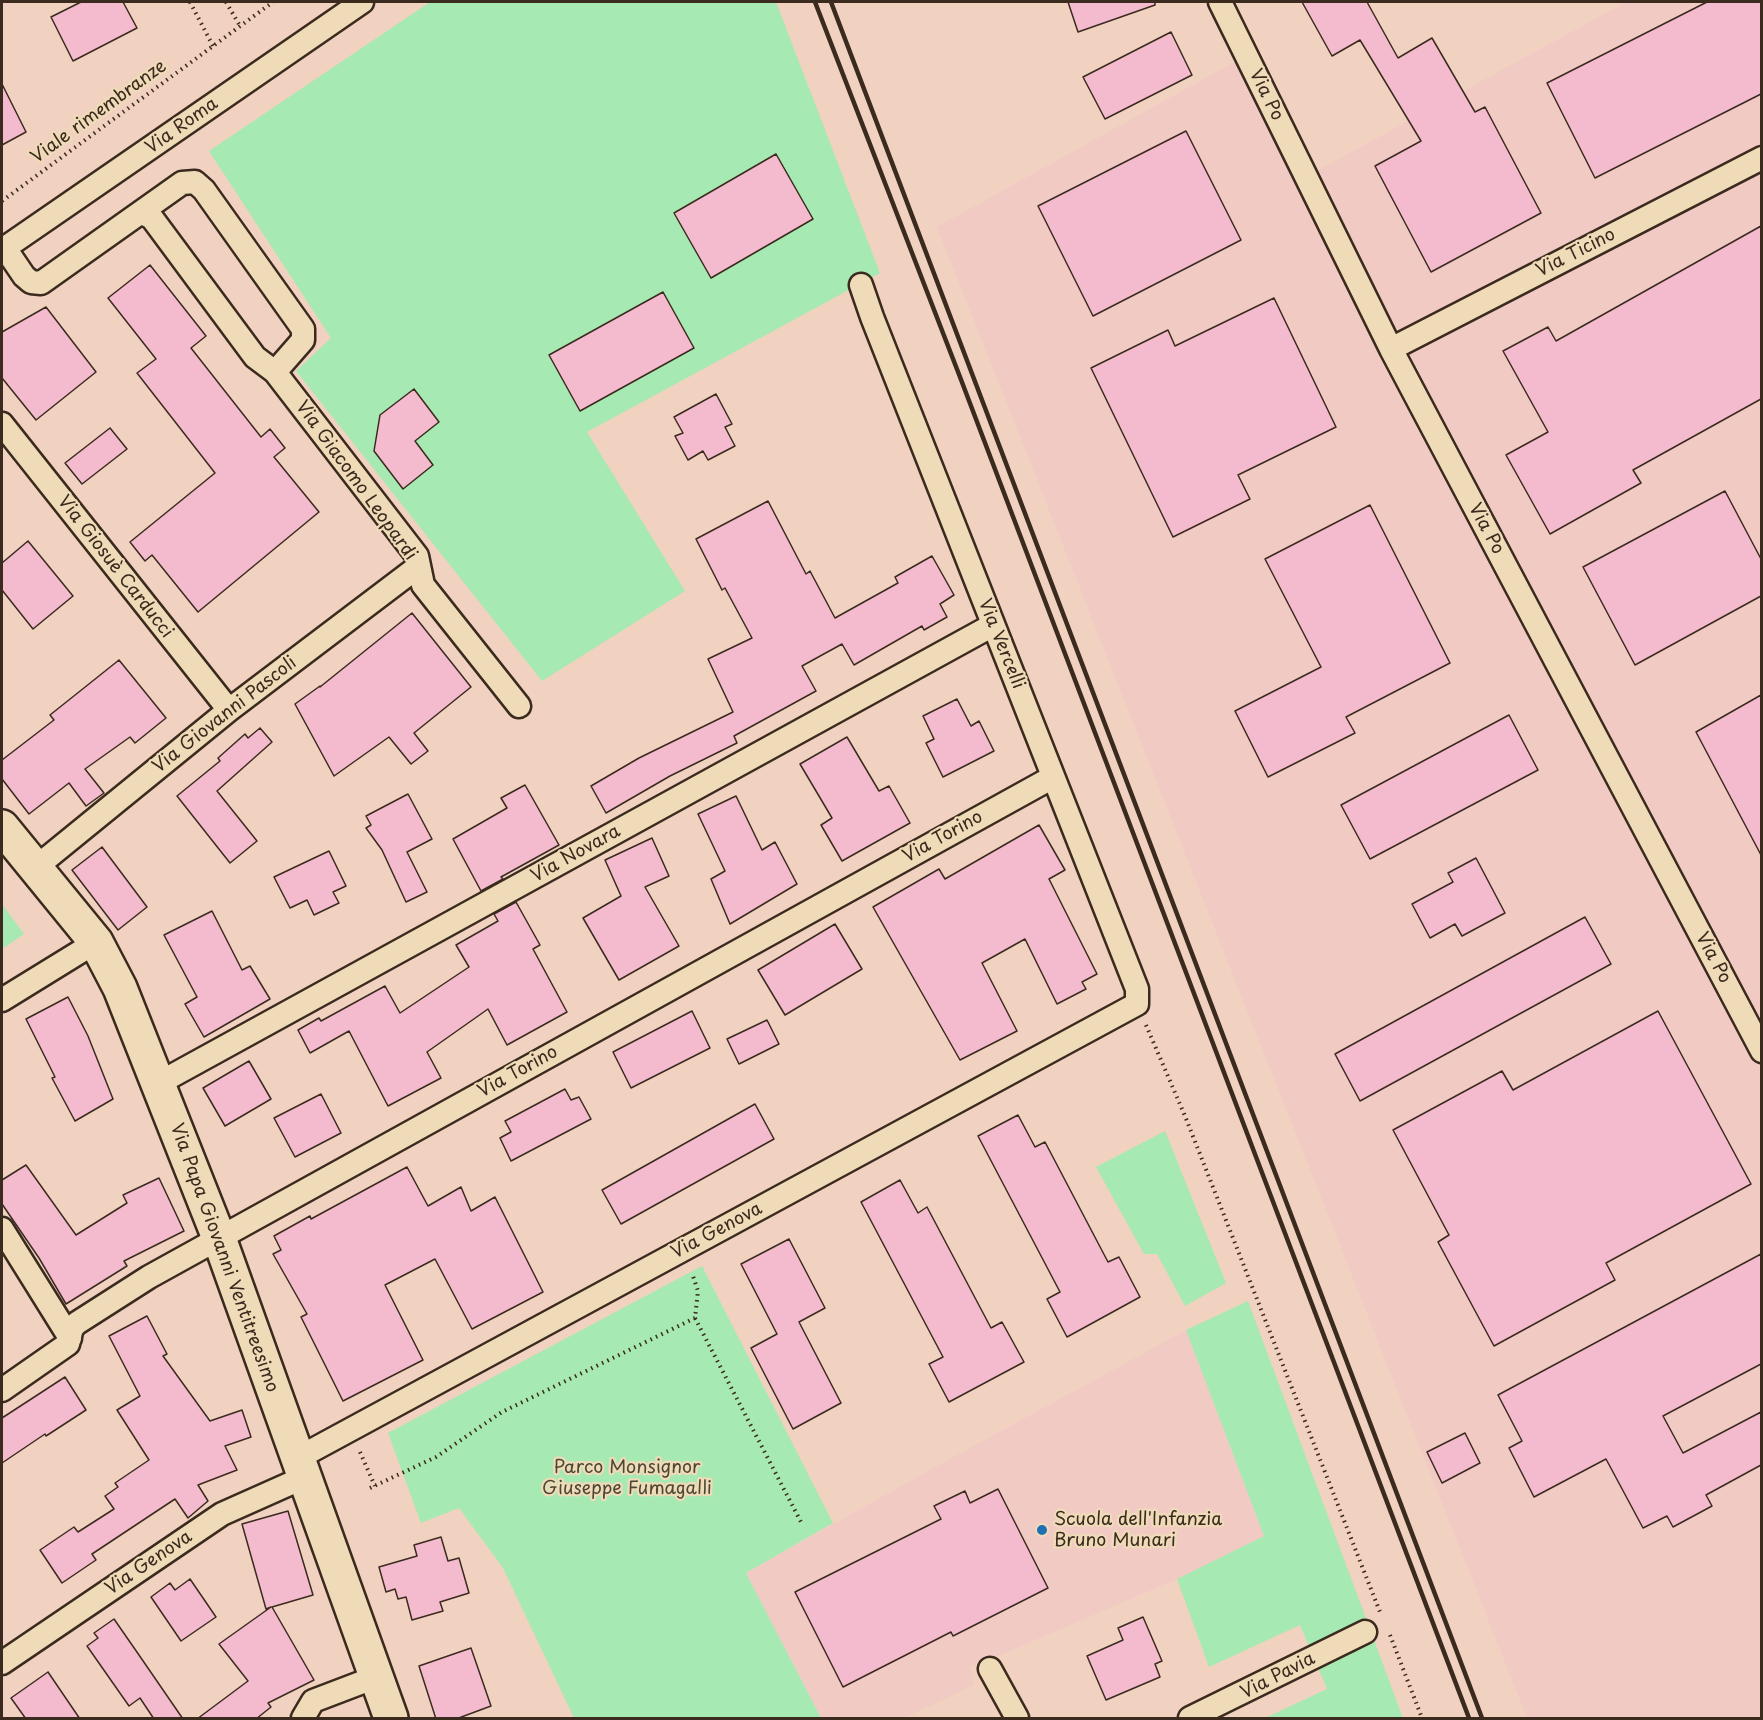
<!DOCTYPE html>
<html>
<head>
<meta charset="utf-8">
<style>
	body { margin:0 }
	#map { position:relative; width:1763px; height:1720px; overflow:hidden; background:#f1d1c0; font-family:"Playpen Sans",sans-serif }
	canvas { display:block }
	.frame { position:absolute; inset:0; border:3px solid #3b2a1e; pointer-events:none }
</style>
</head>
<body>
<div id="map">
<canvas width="1763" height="1720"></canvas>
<div class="frame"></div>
</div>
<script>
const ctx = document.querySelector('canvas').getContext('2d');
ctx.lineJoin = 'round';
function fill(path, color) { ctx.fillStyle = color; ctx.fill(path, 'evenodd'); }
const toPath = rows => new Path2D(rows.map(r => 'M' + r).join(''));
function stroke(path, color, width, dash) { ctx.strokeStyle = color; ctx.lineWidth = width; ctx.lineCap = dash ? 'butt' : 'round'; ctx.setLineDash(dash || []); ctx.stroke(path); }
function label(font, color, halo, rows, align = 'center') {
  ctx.font = font + ' "Playpen Sans",sans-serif'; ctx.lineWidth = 4.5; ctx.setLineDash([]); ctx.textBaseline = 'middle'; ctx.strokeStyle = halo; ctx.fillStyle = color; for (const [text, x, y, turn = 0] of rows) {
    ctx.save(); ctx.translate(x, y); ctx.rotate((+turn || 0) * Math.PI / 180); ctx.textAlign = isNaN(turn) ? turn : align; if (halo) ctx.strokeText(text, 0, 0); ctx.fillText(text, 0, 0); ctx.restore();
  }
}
fill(toPath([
	[1626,2,1761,2,1761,1718,1527,1718,937,227,1238,60,1306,177],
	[1186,1330,1264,1536,1177,1579,970,1668,974,1685,905,1718,821,1718,746,1573,937,1466]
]), '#f2cac4');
fill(toPath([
	[430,2,776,2,880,273,587,432,685,591,542,681,296,371,331,338,209,151],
	[2,904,24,934,2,949],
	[1165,1131,1226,1283,1185,1306,1157,1254,1144,1254,1096,1167],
	[702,1266,833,1523,746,1573,821,1718,574,1718,503,1568,459,1508,421,1523,388,1433],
	[1248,1301,1403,1718,1265,1718,1327,1689,1300,1625,1209,1667,1177,1579,1264,1536,1186,1330]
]), '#a7e9b2');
const building = toPath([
	[81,2,123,2,137,28,73,61,51,17,81,2],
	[1068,2,1155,2,1155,5,1078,32,1068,2],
	[1302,2,1367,2,1398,58,1432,38,1475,112,1485,107,1541,213,1431,272,1375,166,1421,141,1360,40,1332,56,1302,2],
	[1707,2,1761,2,1761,94,1595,178,1547,83,1707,2],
	[1171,32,1192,75,1105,119,1083,77,1171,32],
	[2,84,26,132,2,145,2,84],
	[1186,131,1241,240,1093,316,1038,206,1186,131],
	[776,154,813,219,711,278,674,213,776,154],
	[1761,226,1761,399,1633,470,1641,483,1550,534,1506,455,1548,432,1503,351,1548,327,1556,341,1761,226],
	[150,265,206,336,191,348,261,437,270,429,285,448,274,457,319,512,198,612,152,555,145,561,130,542,215,473,137,373,156,359,108,298,150,265],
	[663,292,694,348,580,411,549,355,663,292],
	[1274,298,1336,427,1238,475,1250,499,1173,537,1091,368,1168,330,1175,346,1274,298],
	[46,307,96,372,36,420,2,378,2,332,46,307],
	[414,389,439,422,415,441,433,465,403,489,374,451,380,415,414,389],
	[716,394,732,424,725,427,735,446,708,460,703,451,688,460,675,436,683,433,674,417,716,394],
	[110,428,127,449,82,484,65,463,110,428],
	[1725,491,1761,559,1761,596,1635,665,1583,567,1725,491],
	[768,501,806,574,810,571,835,618,898,583,895,577,932,556,954,595,940,604,947,617,924,630,922,626,854,665,842,644,802,666,816,691,734,736,737,743,670,776,606,813,591,786,639,758,733,712,708,659,752,638,725,588,722,590,696,539,768,501],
	[1370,505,1450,663,1346,717,1355,733,1268,777,1235,711,1321,667,1265,559,1370,505],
	[28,541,73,596,33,629,2,590,2,563,28,541],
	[412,613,471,687,414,733,428,751,411,764,389,737,334,776,295,704,320,686,320,687,412,613],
	[119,660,166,718,135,743,130,737,85,769,104,793,86,806,69,783,29,814,2,779,2,760,54,720,50,715,119,660],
	[1761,695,1761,855,1696,732,1761,695],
	[957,699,971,726,979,721,994,751,943,777,926,743,934,739,923,716,957,699],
	[1509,715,1538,770,1370,859,1341,805,1509,715],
	[260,728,272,742,217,791,257,841,230,863,177,796,220,761,218,758,245,734,248,738,260,728],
	[847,737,879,791,889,786,910,823,842,861,821,825,832,818,800,764,847,737],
	[525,785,559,845,501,877,503,879,481,891,453,839,507,808,501,798,525,785],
	[408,794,432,839,407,852,427,892,406,902,382,850,366,828,371,825,366,816,408,794],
	[736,796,762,850,775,842,797,884,730,924,711,879,725,871,698,814,736,796],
	[1039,825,1065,870,1049,879,1097,974,1082,982,1086,989,1057,1004,1025,939,982,963,1017,1031,960,1060,873,907,939,869,945,879,1039,825],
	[652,838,669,876,645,887,679,946,619,980,583,918,621,896,605,860,652,838],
	[102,847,147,907,118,930,72,870,102,847],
	[329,851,346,886,333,892,339,903,314,915,307,900,290,908,274,877,329,851],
	[1476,858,1505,913,1462,936,1455,924,1430,938,1412,904,1453,882,1448,873,1476,858],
	[516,902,540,945,533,949,567,1012,507,1045,488,1009,427,1052,441,1078,388,1106,349,1031,310,1053,298,1030,319,1018,321,1021,385,986,400,1013,469,967,456,945,498,921,494,914,516,902],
	[212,911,242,970,250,966,270,999,204,1037,185,1004,197,997,164,935,212,911],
	[1585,917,1611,964,1360,1101,1335,1054,1585,917],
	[835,924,862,969,785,1015,758,970,835,924],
	[68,997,88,1036,113,1099,75,1121,52,1078,55,1077,26,1019,68,997],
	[692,1011,710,1048,631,1088,613,1052,692,1011],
	[1658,1011,1751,1184,1606,1263,1615,1280,1494,1346,1438,1242,1449,1235,1393,1130,1502,1071,1513,1090,1658,1011],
	[767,1020,779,1044,739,1064,727,1039,767,1020],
	[249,1061,271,1099,225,1126,203,1088,249,1061],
	[565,1089,571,1100,579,1097,591,1119,511,1161,500,1138,511,1132,505,1121,565,1089],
	[321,1094,341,1133,295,1157,274,1118,321,1094],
	[755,1104,774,1139,621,1224,602,1190,755,1104],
	[1018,1115,1035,1147,1045,1142,1108,1262,1119,1257,1140,1297,1067,1337,1047,1299,1060,1292,978,1136,1018,1115],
	[26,1165,76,1235,127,1203,123,1195,159,1178,184,1231,124,1261,127,1266,66,1304,39,1258,2,1204,2,1180,26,1165],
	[407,1167,428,1206,461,1187,471,1211,495,1197,543,1292,472,1329,435,1259,385,1285,423,1360,343,1401,301,1317,307,1314,273,1254,281,1250,274,1236,310,1216,311,1219,407,1167],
	[900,1180,918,1213,927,1207,991,1328,1002,1322,1024,1362,949,1402,929,1364,943,1357,861,1202,900,1180],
	[789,1239,825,1308,799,1322,841,1403,793,1429,751,1348,777,1334,741,1264,789,1239],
	[1761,1254,1761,1364,1663,1416,1683,1453,1761,1412,1761,1465,1706,1495,1712,1506,1673,1527,1667,1516,1643,1528,1606,1459,1534,1497,1509,1448,1522,1441,1498,1395,1761,1254],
	[147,1316,167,1354,163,1356,210,1421,242,1410,251,1437,225,1446,237,1470,198,1485,208,1501,188,1518,175,1499,92,1554,96,1560,62,1583,40,1550,74,1527,78,1532,114,1509,105,1496,118,1487,115,1483,149,1460,117,1410,140,1396,109,1336,147,1316],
	[65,1377,86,1410,46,1436,45,1434,2,1463,2,1418,65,1377],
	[1465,1433,1480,1463,1442,1483,1427,1452,1465,1433],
	[998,1489,1048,1588,953,1636,951,1632,843,1687,795,1592,941,1519,934,1506,965,1491,970,1503,998,1489],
	[288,1511,313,1595,272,1607,314,1680,268,1703,271,1707,256,1719,197,1719,248,1681,219,1644,271,1607,266,1609,242,1524,288,1511],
	[441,1537,448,1561,459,1558,469,1593,440,1602,443,1611,412,1620,406,1597,398,1599,395,1589,386,1592,379,1567,417,1556,414,1545,441,1537],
	[190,1579,216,1617,181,1641,151,1597,170,1583,175,1590,190,1579],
	[1143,1617,1162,1661,1155,1664,1160,1677,1106,1700,1087,1656,1123,1640,1118,1628,1143,1617],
	[114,1619,139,1655,183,1719,154,1719,140,1698,129,1706,87,1646,98,1638,94,1633,114,1619],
	[471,1648,491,1706,456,1719,436,1719,419,1666,471,1648],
	[48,1672,80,1719,26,1719,11,1698,48,1672]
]);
fill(building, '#f4bbcf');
stroke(building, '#3b2a1e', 1.5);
const street = toPath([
	[1220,2,1391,349,1762,1051],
	[5,248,24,276,31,282,41,283,182,183,195,182,204,190,303,329,303,340,275,372,255,357,152,218,141,212],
	[2,250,362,2],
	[1391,349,1762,158],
	[275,372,417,556,423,585,519,706],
	[2,424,229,710],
	[35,868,229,710,419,566],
	[2,1000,96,942],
	[159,1083,993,625],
	[2,1229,70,1338],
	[2,1390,68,1344,72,1328,77,1323,149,1277,1053,777],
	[298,1458,1137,1004,1137,989,872,317,861,285],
	[2,1663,222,1514,305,1477],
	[990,1669,1017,1718],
	[303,1718,313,1701,376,1677],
	[1190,1718,1365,1632]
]);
const secondary = toPath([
	[2,827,96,942,120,988,219,1238,391,1718]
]);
stroke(street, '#3b2a1e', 27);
stroke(secondary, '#3b2a1e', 38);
stroke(toPath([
	[190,2,213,46],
	[226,2,240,26],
	[2,201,273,2],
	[1146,1025,1185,1116,1380,1612],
	[695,1318,802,1524],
	[360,1452,375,1486],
	[370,1488,436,1457,502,1412,695,1318,698,1291,692,1273],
	[1390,1635,1422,1718]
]), '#3b2a1e', 4, [1.5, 4.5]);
stroke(street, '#f0dbb9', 22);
stroke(secondary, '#f0dbb9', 33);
stroke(toPath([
	[815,2,960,377,1469,1718],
	[831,2,1482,1718]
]), '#3b2a1e', 4.5);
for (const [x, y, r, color] of [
	[1042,1530,6,"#1f6fb2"]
]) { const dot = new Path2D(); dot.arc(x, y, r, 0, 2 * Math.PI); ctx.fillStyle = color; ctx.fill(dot); stroke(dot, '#f0dbb9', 2); }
label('18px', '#3b2a1e', '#f0dbb9', [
	["Via Po",1266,95,64],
	["Viale rimembranze",99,112,-36],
	["Via Roma",182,126,-35],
	["Via Ticino",1576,253,-27],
	["Via Giacomo Leopardi",356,481,54],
	["Via Po",1486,529,62],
	["Via Giosuè Carducci",115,567,52],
	["Via Vercelli",1001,644,68],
	["Via Giovanni Pascoli",225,715,-38],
	["Via Torino",943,837,-29],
	["Via Novara",576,854,-29],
	["Via Po",1713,958,62],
	["Via Torino",518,1072,-29],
	["Via Genova",717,1231,-28],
	["Via Papa Giovanni Ventitreesimo",224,1258,70],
	["Via Genova",149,1563,-34],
	["Via Pavia",1278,1676,-27]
]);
label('18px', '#4b4734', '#f0dbb9', [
	["Parco Monsignor",627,1468],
	["Giuseppe Fumagalli",627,1489]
]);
label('18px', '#3b2a1e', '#f0dbb9', [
	["Scuola dell'Infanzia",1054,1520],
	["Bruno Munari",1054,1541]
], 'left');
</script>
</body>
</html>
